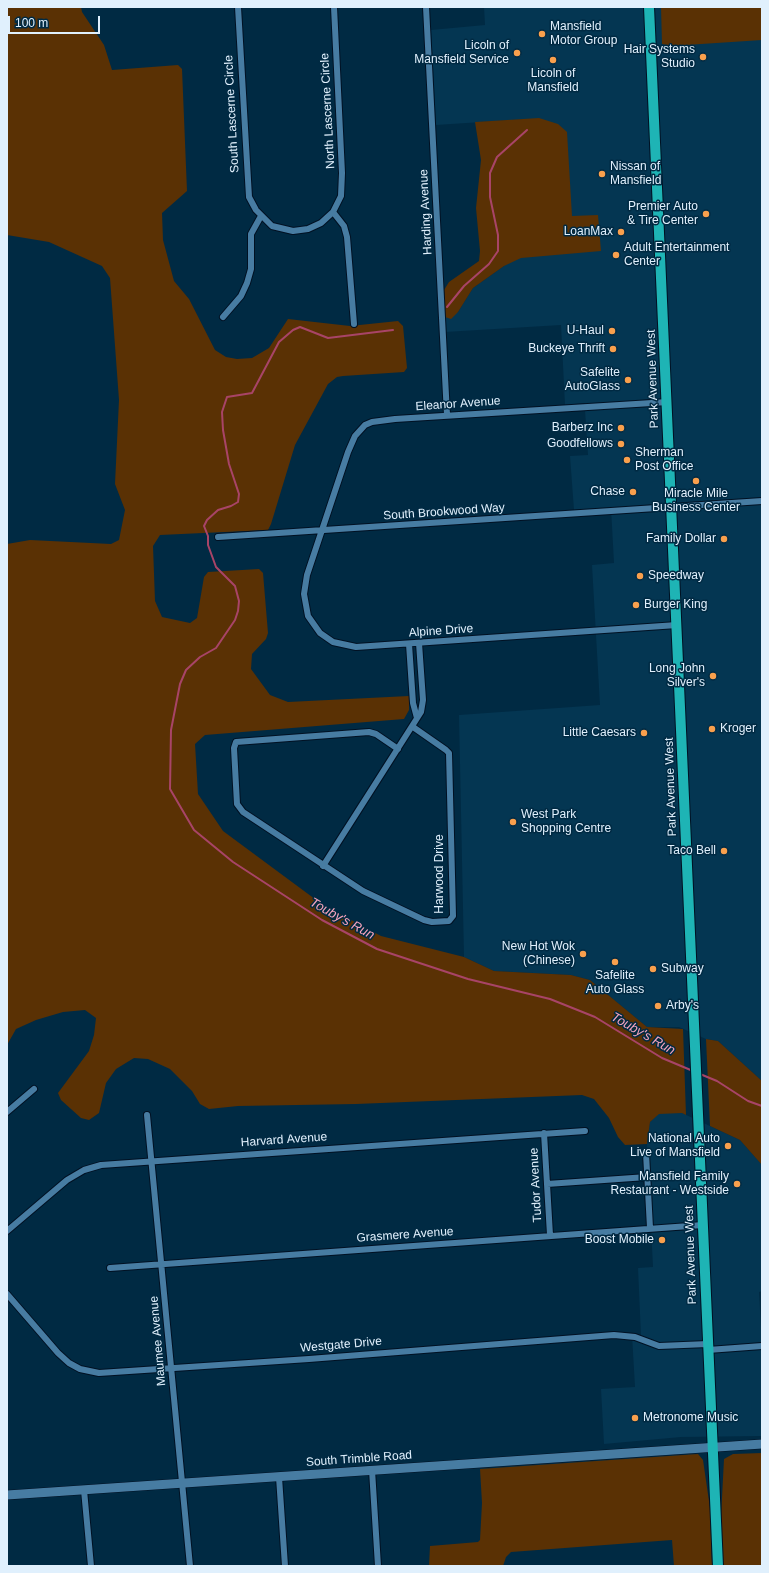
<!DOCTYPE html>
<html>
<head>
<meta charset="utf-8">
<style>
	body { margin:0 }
	#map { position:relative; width:769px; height:1573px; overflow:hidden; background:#002a43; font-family:Helvetica,sans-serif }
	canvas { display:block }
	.frame { position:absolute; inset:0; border:8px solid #e0f0fd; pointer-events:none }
	.scale { position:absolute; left:8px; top:16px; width:92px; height:18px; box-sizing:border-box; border:2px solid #e0f0fd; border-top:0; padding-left:5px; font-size:12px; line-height:14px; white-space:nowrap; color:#e0f0fd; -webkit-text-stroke:3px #002a43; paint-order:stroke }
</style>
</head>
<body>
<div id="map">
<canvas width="769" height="1573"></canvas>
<div class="frame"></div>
<div class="scale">100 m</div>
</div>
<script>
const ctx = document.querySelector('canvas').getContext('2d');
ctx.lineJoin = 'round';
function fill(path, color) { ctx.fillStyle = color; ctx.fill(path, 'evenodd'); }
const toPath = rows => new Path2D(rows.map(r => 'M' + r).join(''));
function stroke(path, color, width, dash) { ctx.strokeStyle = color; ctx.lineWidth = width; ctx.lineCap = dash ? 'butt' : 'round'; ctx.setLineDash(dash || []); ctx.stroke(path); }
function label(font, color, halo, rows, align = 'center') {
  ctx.font = font + ' Helvetica,sans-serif'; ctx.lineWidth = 3; ctx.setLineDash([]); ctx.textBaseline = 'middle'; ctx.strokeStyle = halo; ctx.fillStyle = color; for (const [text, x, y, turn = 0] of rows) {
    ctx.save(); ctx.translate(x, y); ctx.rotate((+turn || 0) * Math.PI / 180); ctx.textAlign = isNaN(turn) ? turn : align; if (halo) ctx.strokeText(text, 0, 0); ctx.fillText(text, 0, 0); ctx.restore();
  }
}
fill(toPath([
	[484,7,762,7,762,1081,718,1041,706,1039,679,1027,647,1027,590,980,571,975,494,971,464,957,459,715,600,705,592,565,614,563,611,508,574,510,570,456,588,455,585,410,585,403,565,405,561,325,445,332,445,317,458,312,473,288,504,266,527,119,436,125,431,30,485,25],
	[659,1113,682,1113,740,1140,762,1165,762,1291,759,1292,762,1345,762,1436,681,1437,604,1444,601,1389,635,1387,632,1335,641,1336,638,1268,653,1267,647,1144,650,1122]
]), '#043652');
fill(toPath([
	[7,7,81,7,82,12,104,45,112,70,178,65,182,69,187,191,162,213,163,240,174,281,189,299,215,350,226,357,237,359,252,358,269,348,288,319,350,326,398,321,403,326,407,368,404,372,343,376,337,377,328,384,295,445,271,524,268,530,160,535,153,546,155,601,162,617,190,623,197,618,204,577,208,572,259,569,263,573,268,633,266,639,252,654,251,669,270,695,288,702,409,696,409,710,404,719,205,735,195,744,198,794,223,831,323,905,381,936,464,957,494,971,571,975,590,980,647,1027,683,1029,686,1115,682,1113,659,1114,650,1122,647,1144,625,1145,618,1137,609,1118,594,1099,582,1095,356,1104,238,1106,209,1109,200,1104,192,1091,170,1069,148,1059,134,1058,116,1069,106,1083,99,1113,89,1120,81,1118,61,1100,58,1093,89,1051,94,1035,96,1018,85,1010,63,1012,36,1020,16,1029,7,1045,7,544,30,540,111,544,119,540,125,510,115,484,119,400,110,278,102,266,49,242,7,235],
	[661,7,762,7,762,40,671,46,662,44],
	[539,118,558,124,567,132,572,216,598,215,601,251,521,258,504,266,473,288,458,312,451,319,445,317,444,290,449,282,479,261,480,251,476,208,481,160,475,122],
	[706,1039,718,1041,762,1081,762,1165,740,1140,710,1126],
	[762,1453,762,1566,723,1566,721,1517,724,1459,733,1454],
	[698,1454,703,1460,710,1508,712,1566,674,1566,672,1540,511,1552,506,1557,503,1566,429,1566,430,1546,478,1542,480,1540,482,1503,480,1469]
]), '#5a3104');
stroke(toPath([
	[447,307,464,286,489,264,498,251,498,235,490,197,490,173,497,157,527,130],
	[393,330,328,338,300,327,293,330,279,342,252,393,227,397,222,412,223,430,229,464,239,494,238,502,231,506,218,510,207,520,204,526,208,536,208,545,216,567,235,586,239,601,238,611,235,620,216,648,200,657,186,670,180,684,171,730,170,789,194,830,233,862,322,920,377,949,468,979,550,999,595,1017,662,1058,693,1071],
	[700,1074,717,1081,748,1101,762,1106]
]), '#a84467', 2);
const minor = toPath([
	[238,7,249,197,256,210,272,226,293,231,308,229,321,223,333,212,341,196,342,173,334,7],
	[426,7,447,415],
	[333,212,344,226,347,237,354,324],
	[223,317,241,296,247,283,251,269,251,234,261,216],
	[668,402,395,419,372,422,365,425,355,436,348,452,307,575,304,594,308,616,320,633,333,642,356,647,677,625],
	[218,537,762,501],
	[409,644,413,703,417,718],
	[398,749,376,734,369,732,236,742,234,748,237,804,243,812,363,891,424,920,432,922,449,921,453,916,449,753,446,750,413,727],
	[323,866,421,712,423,700,419,643],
	[7,1112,34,1089],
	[147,1115,190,1566],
	[544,1133,550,1235],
	[646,1153,650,1228],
	[547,1184,647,1177],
	[7,1231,67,1180,84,1170,101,1165,585,1131],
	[110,1268,703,1225],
	[7,1294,58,1353,69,1363,80,1369,99,1373,309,1359,614,1335,635,1337,659,1346,708,1344],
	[708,1350,762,1346],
	[372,1470,378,1566],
	[279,1477,285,1566],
	[84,1490,91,1566]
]);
const secondary = toPath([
	[7,1495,762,1444]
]);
const primary = toPath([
	[649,7,718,1566]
]);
stroke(minor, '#001123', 8);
stroke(secondary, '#001123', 10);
stroke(primary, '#001123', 12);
stroke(minor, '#477ca2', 6);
stroke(secondary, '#477ca2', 9);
stroke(primary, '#1eb4b5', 10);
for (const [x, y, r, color] of [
	[542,34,4,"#f9a04d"],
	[517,53,4,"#f9a04d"],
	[703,57,4,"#f9a04d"],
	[553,60,4,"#f9a04d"],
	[602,174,4,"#f9a04d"],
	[706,214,4,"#f9a04d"],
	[621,232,4,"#f9a04d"],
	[616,255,4,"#f9a04d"],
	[612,331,4,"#f9a04d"],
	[613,349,4,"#f9a04d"],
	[628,380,4,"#f9a04d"],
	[621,428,4,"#f9a04d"],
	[621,444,4,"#f9a04d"],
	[627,460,4,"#f9a04d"],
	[696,481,4,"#f9a04d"],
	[633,492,4,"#f9a04d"],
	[724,539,4,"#f9a04d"],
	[640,576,4,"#f9a04d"],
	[636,605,4,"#f9a04d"],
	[713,676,4,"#f9a04d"],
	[712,729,4,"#f9a04d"],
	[644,733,4,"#f9a04d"],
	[513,822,4,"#f9a04d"],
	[724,851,4,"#f9a04d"],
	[583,954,4,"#f9a04d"],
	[615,962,4,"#f9a04d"],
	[653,969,4,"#f9a04d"],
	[658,1006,4,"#f9a04d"],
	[728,1146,4,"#f9a04d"],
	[737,1184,4,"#f9a04d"],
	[662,1240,4,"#f9a04d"],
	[635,1418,4,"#f9a04d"]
]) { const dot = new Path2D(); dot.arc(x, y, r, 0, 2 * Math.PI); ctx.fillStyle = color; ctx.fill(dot); stroke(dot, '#002a43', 1.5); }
label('12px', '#e0f0fd', '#002a43', [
	["Mansfield",550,27,"left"],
	["Motor Group",550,41,"left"],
	["Licoln of",509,46],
	["Mansfield Service",509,60],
	["Hair Systems",695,50],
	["Studio",695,64],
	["Licoln of",553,74,"center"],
	["Mansfield",553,88,"center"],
	["Nissan of",610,167,"left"],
	["Mansfield",610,181,"left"],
	["Premier Auto",698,207],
	["& Tire Center",698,221],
	["LoanMax",613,232],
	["Adult Entertainment",624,248,"left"],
	["Center",624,262,"left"],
	["U-Haul",604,331],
	["Buckeye Thrift",605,349],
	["Safelite",620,373],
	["AutoGlass",620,387],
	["Barberz Inc",613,428],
	["Goodfellows",613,444],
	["Sherman",635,453,"left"],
	["Post Office",635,467,"left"],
	["Chase",625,492],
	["Miracle Mile",696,494,"center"],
	["Business Center",696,508,"center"],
	["Family Dollar",716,539],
	["Speedway",648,576,"left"],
	["Burger King",644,605,"left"],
	["Long John",705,669],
	["Silver's",705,683],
	["Kroger",720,729,"left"],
	["Little Caesars",636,733],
	["West Park",521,815,"left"],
	["Shopping Centre",521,829,"left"],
	["Taco Bell",716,851],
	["New Hot Wok",575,947],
	["(Chinese)",575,961],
	["Subway",661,969,"left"],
	["Safelite",615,976,"center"],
	["Auto Glass",615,990,"center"],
	["Arby's",666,1006,"left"],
	["National Auto",720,1139],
	["Live of Mansfield",720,1153],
	["Mansfield Family",729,1177],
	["Restaurant - Westside",729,1191],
	["Boost Mobile",654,1240],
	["Metronome Music",643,1418,"left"]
], 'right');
label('12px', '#e0f0fd', '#002a43', [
	["North Lascerne Circle",328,111,-93],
	["South Lascerne Circle",232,114,-93],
	["Harding Avenue",426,212,-93],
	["Park Avenue West",653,379,-92],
	["Eleanor Avenue",458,404,-4],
	["South Brookwood Way",444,512,-4],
	["Alpine Drive",441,631,-4],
	["Park Avenue West",671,787,-92],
	["Harwood Drive",440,874,-90],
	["Harvard Avenue",284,1140,-4],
	["Tudor Avenue",536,1185,-93],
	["Grasmere Avenue",405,1235,-4],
	["Park Avenue West",691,1255,-92],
	["Maumee Avenue",158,1341,-95],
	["Westgate Drive",341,1345,-5],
	["South Trimble Road",359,1459,-4]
]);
label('italic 13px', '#f7a5bd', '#002a43', [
	["Touby's Run",342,919,29],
	["Touby's Run",643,1034,30]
]);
</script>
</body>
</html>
